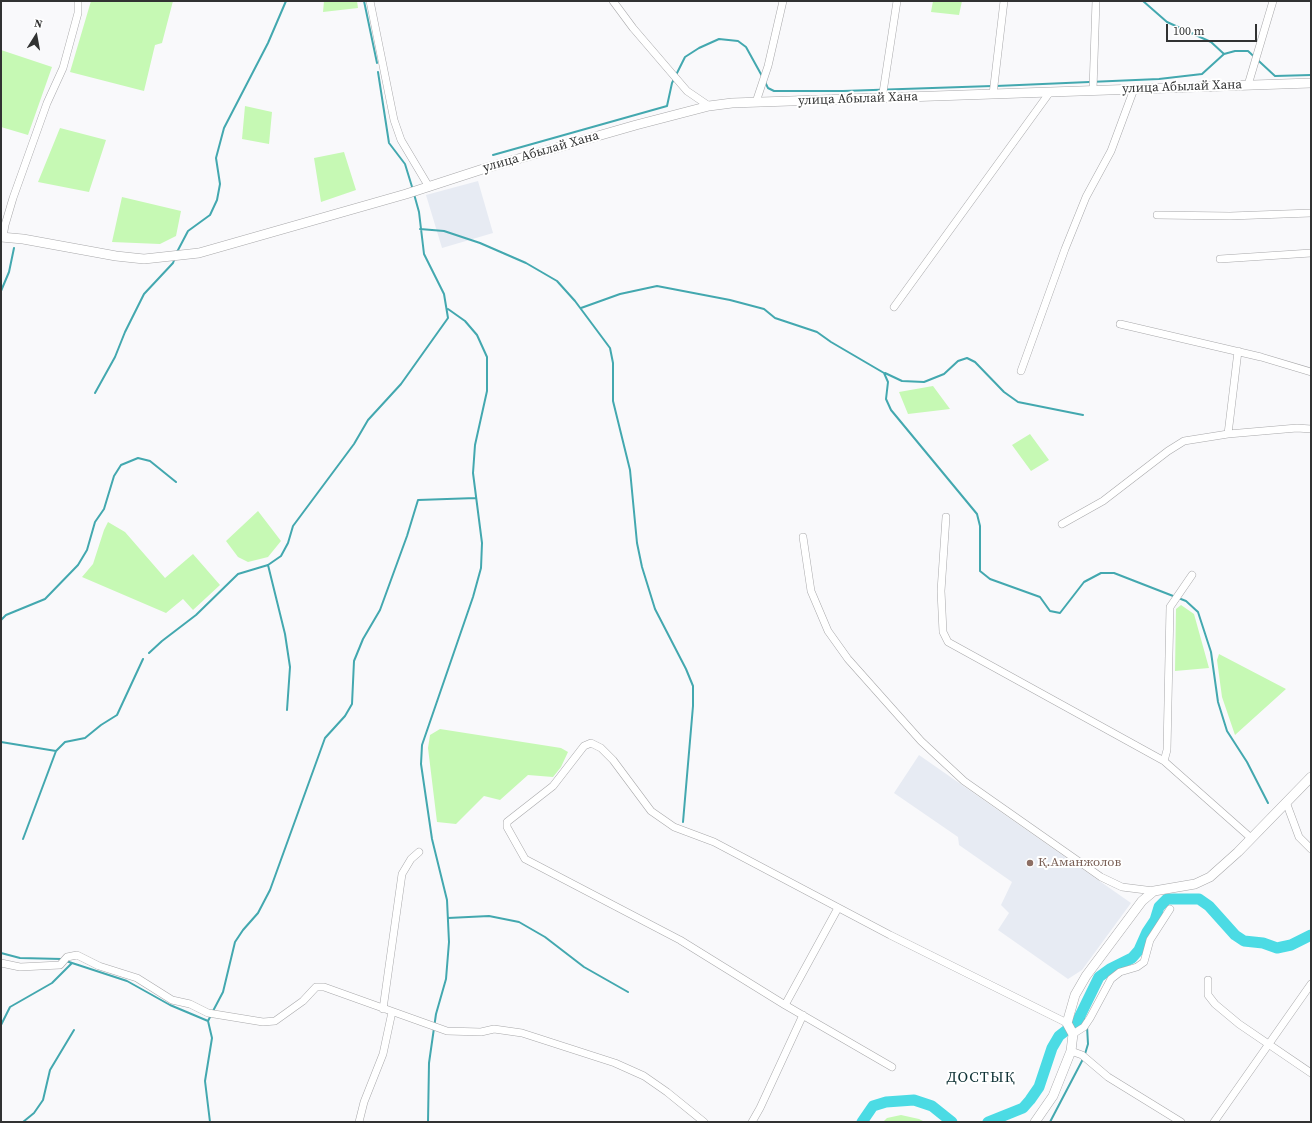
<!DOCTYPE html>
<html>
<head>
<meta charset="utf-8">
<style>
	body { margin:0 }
	#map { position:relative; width:1312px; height:1123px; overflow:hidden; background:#f9f9fb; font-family:"Source Serif 4",serif }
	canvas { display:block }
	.frame { position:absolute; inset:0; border:2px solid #313232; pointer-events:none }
	.north { position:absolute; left:16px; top:16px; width:40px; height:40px; -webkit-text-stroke:3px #fff; paint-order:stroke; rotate:11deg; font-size:11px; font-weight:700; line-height:16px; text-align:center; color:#313232 }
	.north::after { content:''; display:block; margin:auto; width:14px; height:18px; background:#313232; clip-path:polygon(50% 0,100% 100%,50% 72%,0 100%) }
	.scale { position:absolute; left:1166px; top:24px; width:91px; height:18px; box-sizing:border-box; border:2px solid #313232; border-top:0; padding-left:5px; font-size:12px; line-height:14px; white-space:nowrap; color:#313232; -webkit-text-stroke:3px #fff; paint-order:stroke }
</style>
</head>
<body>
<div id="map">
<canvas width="1312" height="1123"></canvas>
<div class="frame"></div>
<div class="north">N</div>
<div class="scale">100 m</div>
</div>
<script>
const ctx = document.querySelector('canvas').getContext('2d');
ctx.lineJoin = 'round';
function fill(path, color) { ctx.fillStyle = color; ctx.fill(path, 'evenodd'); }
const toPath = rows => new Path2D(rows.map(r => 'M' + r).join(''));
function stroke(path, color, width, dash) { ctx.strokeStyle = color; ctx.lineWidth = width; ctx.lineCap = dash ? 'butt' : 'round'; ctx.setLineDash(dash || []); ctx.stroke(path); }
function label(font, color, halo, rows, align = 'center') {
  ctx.font = font + ' "Source Serif 4",serif'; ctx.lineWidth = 4; ctx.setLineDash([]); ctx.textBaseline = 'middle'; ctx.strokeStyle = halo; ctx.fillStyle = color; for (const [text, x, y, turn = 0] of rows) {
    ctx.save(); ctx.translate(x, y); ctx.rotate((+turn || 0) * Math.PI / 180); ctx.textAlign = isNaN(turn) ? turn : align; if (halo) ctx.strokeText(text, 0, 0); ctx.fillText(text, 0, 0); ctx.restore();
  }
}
fill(toPath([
	[478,181,493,233,442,248,426,195],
	[919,755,1131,903,1082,970,1068,979,998,930,1009,913,1001,905,1012,882,959,845,958,837,894,793]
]), '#e7ebf3');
fill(toPath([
	[91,1,173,1,162,43,155,45,144,91,70,72],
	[324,1,357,1,358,8,323,12],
	[933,1,962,1,959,15,931,12],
	[1,50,52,67,28,135,1,127],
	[245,106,272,112,269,144,242,139],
	[60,128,106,140,89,192,38,182],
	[344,152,356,190,321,202,314,158],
	[122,197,181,211,176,236,160,244,112,242],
	[933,386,950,409,908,414,899,392],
	[1030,434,1049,460,1031,471,1012,445],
	[258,511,281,541,268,557,248,562,238,557,226,541],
	[108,522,125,532,165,578,193,554,220,585,193,610,183,599,166,613,82,577,93,564,104,530],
	[1181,605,1194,614,1209,668,1175,671,1176,609],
	[1219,654,1286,689,1235,735,1222,697,1217,660],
	[440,729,561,748,568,752,561,767,553,777,528,775,500,800,484,796,456,824,437,822,428,748,430,735],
	[901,1115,919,1119,925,1122,883,1122,887,1118]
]), '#c6f9b4');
stroke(toPath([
	[364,1,377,63],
	[1143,1,1167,22,1211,42,1224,54],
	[378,72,389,143,405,164,413,190],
	[765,82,768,88,774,91,843,91,992,86],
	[996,86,1159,79,1202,74,1224,54,1235,51,1248,51,1275,76,1311,75],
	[493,155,667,106,672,83,685,57,699,48,719,39,738,41,746,47,762,76],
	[420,229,444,231,480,243,526,263,557,281,575,301,610,348,613,363,613,401,630,470,637,543,642,567,655,609,686,669,693,686,693,706,683,822],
	[177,252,188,231,210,215,217,200,220,184,216,158,224,128,268,43,286,1],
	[1,291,9,272,14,248],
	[581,308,620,294,657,286,730,300,764,309,775,318,817,332,831,342,884,373,888,382,886,399,891,410,977,514,980,526,980,571,990,579,1040,597,1050,611,1060,613,1084,582,1101,573,1114,573,1186,601,1198,612,1211,652,1218,702,1227,731,1247,762,1268,803],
	[885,373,902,381,924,382,944,374,958,361,967,358,975,362,1004,392,1018,402,1083,415],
	[95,393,115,357,125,332,144,294,173,263,175,258],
	[268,565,285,634,290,667,287,710],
	[1,620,6,615,45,599,78,565,87,550,95,522,104,509,114,476,121,465,138,458,150,461,176,482],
	[149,653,162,641,196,615,238,574,268,565,281,556,288,543,293,526,354,444,368,420,401,384,448,318,444,294,424,254,419,212,414,194],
	[1,742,56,751],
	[23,839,56,751,65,742,85,738,101,725,117,715,143,659],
	[448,918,489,916,519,922,545,937,584,967,628,992],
	[1,953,20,958,62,959],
	[66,961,127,981,170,1005,208,1021,212,1038,205,1081,210,1122],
	[213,1011,223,992,235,942,243,930,258,913,270,890,325,738,345,716,352,704,354,661,363,639,380,610,407,536,418,500,476,498],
	[1082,1011,1085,1021],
	[208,1021,211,1015],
	[1,1025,10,1007,52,983,72,963],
	[1085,1054,1088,1044,1087,1026],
	[23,1122,34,1113,43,1100,50,1070,74,1030],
	[428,1122,429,1063,436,1014,446,979,449,942,447,900,432,839,421,764,422,745,473,597,481,568,482,543,473,473,475,445,487,391,487,357,477,335,465,321,448,309],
	[1050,1122,1083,1059]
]), '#43a8af', 2);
stroke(toPath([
	[862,1122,873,1106,886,1102,914,1100,932,1106,952,1122],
	[988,1122,1023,1108,1030,1100,1039,1087,1052,1048,1059,1036,1077,1022,1099,977,1110,969,1132,958,1139,950,1147,932,1155,920,1159,907,1167,899,1199,899,1209,906,1235,935,1244,941,1263,943,1277,948,1291,945,1311,935]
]), '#4bdbe4', 11);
const minor = toPath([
	[370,1,394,120,401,140,429,187],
	[613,1,633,28,687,91,709,106],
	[1248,85,1273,1],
	[1093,89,1096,1],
	[993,94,1004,1],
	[882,99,897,1],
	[756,102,768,66,783,1],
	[1157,215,1230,216,1311,213],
	[3,237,5,225,13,198,47,103,63,68,78,13,78,1],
	[1220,259,1311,253],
	[894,307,1050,92],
	[1120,324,1261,357,1311,372],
	[1021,371,1065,249,1086,197,1111,151,1134,89],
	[1228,434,1238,351],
	[946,517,941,591,943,632,948,642,1164,761,1251,838],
	[1062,524,1103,501,1168,451,1184,441,1228,434,1297,428,1311,429],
	[803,537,811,591,828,631,848,659,921,741,964,781,1101,877,1122,887,1154,891],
	[1164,761,1167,750,1170,607,1192,575],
	[1286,802,1299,837,1311,849],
	[1,963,20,967,60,965,67,957,77,955,99,966,137,978,172,1000,190,1004,208,1013,263,1022,275,1021,303,1001,316,987,324,987,447,1031,481,1032,494,1029,522,1033,615,1063,644,1076,667,1092,704,1122],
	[1208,980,1208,995,1215,1004,1239,1024,1311,1073],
	[785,1005,838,908],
	[383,1009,402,874,411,859,419,852],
	[1073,1034,1084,1027,1090,1018,1111,979,1120,972,1137,967,1144,962,1150,940,1170,909],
	[1071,1051,1082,1055,1108,1077,1181,1122],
	[892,1067,785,1005,680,940,525,859,507,827,507,822,553,786,584,746,591,743,601,748,613,760,651,811,674,827,714,842,890,935,1067,1023],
	[359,1122,364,1102,383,1054,392,1012],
	[752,1122,760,1108,803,1015],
	[1214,1122,1311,984]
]);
const major = toPath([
	[1,237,23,239,116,256,144,259,199,253,406,194,486,168,636,125,709,106,732,103,1311,83],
	[1035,1122,1053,1096,1071,1051,1073,1034,1067,1023,1075,995,1086,976,1142,901,1154,891,1195,884,1210,877,1238,852,1311,777]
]);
stroke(minor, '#a8a8aa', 8);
stroke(major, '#a8a8aa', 10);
stroke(minor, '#fff', 7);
stroke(major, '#fff', 9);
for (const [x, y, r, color] of [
	[1030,863,4,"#8d6e63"]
]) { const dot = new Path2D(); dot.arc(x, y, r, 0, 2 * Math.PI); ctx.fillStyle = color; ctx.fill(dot); stroke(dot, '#fff', 1.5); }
label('13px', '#313232', '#fff', [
	["улица Абылай Хана",1182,87,-2],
	["улица Абылай Хана",858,99,-2],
	["улица Абылай Хана",541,152,-16]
]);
label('13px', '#785e54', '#fff', [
	["Қ.Аманжолов",1038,863]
], 'left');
ctx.letterSpacing = '1px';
label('15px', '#0f3235', '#fff', [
	["ДОСТЫҚ",981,1078]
]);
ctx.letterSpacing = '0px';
</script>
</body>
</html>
